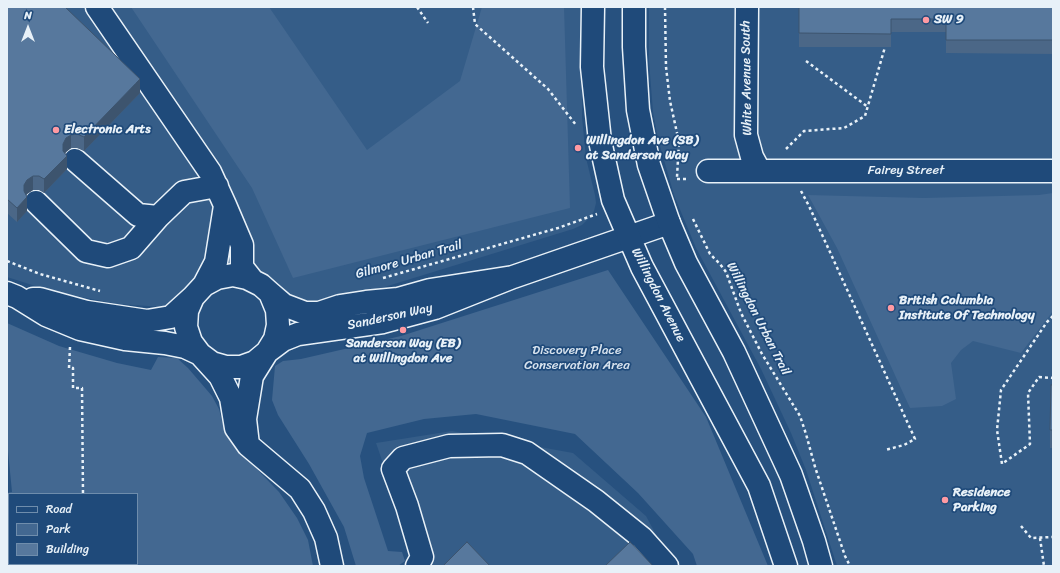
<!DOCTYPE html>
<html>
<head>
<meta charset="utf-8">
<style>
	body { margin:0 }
	#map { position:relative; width:1060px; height:573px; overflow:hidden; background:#27517f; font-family:Sriracha,sans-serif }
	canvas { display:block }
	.frame { position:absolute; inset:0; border:8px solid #e8f1f8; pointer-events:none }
	.legend { position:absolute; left:8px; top:493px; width:130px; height:72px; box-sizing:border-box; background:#1f4a7a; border:1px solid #6f8dac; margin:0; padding:5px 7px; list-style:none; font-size:12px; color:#e8f1f8 }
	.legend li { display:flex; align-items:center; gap:8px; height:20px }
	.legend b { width:20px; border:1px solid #6f8dac }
	.north { position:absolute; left:8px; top:8px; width:40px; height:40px; -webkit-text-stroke:3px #1f4a7a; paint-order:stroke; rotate:0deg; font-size:11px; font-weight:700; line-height:16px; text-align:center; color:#e8f1f8 }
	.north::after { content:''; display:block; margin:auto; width:14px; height:18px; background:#e8f1f8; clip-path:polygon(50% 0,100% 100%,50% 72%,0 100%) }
</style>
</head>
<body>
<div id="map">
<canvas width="1060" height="573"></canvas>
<div class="frame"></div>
<ul class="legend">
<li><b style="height:5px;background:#1f4a7a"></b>Road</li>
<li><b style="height:11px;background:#436891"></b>Park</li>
<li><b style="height:11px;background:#57789d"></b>Building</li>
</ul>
<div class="north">N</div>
</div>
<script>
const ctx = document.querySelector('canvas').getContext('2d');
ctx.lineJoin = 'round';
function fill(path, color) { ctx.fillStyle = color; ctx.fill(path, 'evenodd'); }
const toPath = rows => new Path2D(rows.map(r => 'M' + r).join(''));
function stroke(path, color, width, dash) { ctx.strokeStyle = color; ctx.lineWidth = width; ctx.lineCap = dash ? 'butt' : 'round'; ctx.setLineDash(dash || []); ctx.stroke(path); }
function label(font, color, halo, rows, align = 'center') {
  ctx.font = font + ' Sriracha,sans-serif'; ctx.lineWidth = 3.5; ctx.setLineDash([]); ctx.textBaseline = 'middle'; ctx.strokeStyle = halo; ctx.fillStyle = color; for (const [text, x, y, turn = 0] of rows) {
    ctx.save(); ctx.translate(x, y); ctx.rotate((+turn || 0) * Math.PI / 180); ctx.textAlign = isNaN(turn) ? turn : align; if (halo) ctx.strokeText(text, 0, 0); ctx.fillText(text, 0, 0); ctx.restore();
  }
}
fill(toPath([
	[7,7,582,7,582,117,586,158,595,195,596,203,594,211,591,216,582,225,573,229,365,293,316,304,295,300,254,271,164,307,117,304,51,291,7,277],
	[649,7,1053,7,1053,566,837,566,806,470,791,433,761,369,696,248,674,195,658,139,653,112,649,61],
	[452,431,573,453,646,516,673,566,406,566,416,559,376,443]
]), '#355d88');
fill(toPath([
	[131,7,269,7,367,150,460,81,482,7,564,7,570,208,293,278,252,188],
	[1053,193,1053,311,1021,353,973,341,961,350,951,363,956,399,942,406,910,408,837,248,808,195,924,198,1039,195],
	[608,270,706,417,768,566,697,566,693,554,638,493,575,434,476,414,424,419,367,433,360,456,364,478,388,551,402,552,405,561,398,566,356,566,344,527,309,464,278,415,272,400,275,366,283,361,301,359,401,336],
	[7,323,59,346,117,363,151,370,158,357,177,358,188,368,212,396,219,409,223,425,229,435,248,460,279,492,297,518,308,540,313,566,7,566,7,493,12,492,7,441],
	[9,494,137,494,137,564,9,564]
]), '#436891');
const minor = toPath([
	[97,7,210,172,225,205,242,245,242,267,253,281],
	[747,7,746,135,752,157,759,170],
	[75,160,138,215,158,217],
	[708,171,1053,171],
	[36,202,86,251,108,256,131,248,158,217,184,192,217,186],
	[204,285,216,262,225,206],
	[7,293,17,297,46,315,80,329,125,339,165,343,185,347,200,354,220,376,231,398,236,428,248,445,300,489,314,511,326,538,332,566],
	[270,293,277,310,278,325,275,339,267,352,255,362,241,367,226,367,212,363,200,354,191,342,186,327,187,311,193,297,204,285,217,278,233,275,247,278,261,285,270,293,284,305,305,313,319,313,340,306,366,302,398,299,430,290,513,277],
	[33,299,40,299,87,312,147,321,171,317,193,297],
	[248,445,245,419,252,376,267,352,283,340,298,334,383,322,435,308,513,277,669,223],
	[417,566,422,557,407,506,393,469,403,458,449,446,502,445,527,453,596,501,642,538,667,566]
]);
const major = toPath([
	[593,7,592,67,600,141,613,200,642,267,759,486,786,566],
	[634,7,634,47,638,110,649,165,669,223,686,263,734,352,791,475,814,541,821,566]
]);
stroke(minor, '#e8f1f8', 25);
stroke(major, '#e8f1f8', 25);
stroke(toPath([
	[417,7,428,23],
	[473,7,475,24,548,89,576,125],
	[665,7,666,67,670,101,679,142,677,177],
	[806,61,868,107],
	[786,149,804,131,844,128,865,116,885,47],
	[677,179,688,179],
	[801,191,809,206,915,439,904,445,885,450],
	[693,219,710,254,720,264,726,272,741,313,762,354,800,416,806,434,815,467,845,556,850,566],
	[7,261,40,274,100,291],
	[383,278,558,228,597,214],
	[1053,316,1047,322,1001,390,997,430,1002,464,1030,444,1028,393,1039,377,1053,378],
	[70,347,69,368,73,368,73,388,82,388,83,494],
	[1021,526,1031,538,1053,537],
	[1040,538,1044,566],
	[83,564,83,566]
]), '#e8f1f8', 2.5, [3, 3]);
stroke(minor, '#1f4a7a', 22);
stroke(major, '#1f4a7a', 22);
fill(toPath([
	[7,7,140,93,84,151,77,148,71,148,66,152,65,153,67,169,44,193,39,190,33,190,27,194,26,195,27,211,17,222,7,213],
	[799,7,1053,7,1053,54,946,53,946,32,891,32,891,47,799,47],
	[1053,385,1053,448,1050,448,1050,430]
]), '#4b6787');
fill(toPath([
	[140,79,140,93,84,151,84,137],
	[71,135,71,148,66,152,63,158,63,144,66,138],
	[67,156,67,169,44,193,44,179],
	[33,176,33,190,27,194,24,199,27,197,27,211,17,222,17,208,24,185,27,180]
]), '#3d546e');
const building = toPath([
	[7,7,65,7,140,79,84,137,77,134,71,135,66,138,63,144,63,151,67,156,44,179,39,176,33,176,27,180,24,185,24,191,27,197,17,208,7,199,7,7],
	[799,7,1053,7,1053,40,946,40,946,19,891,19,891,34,799,33,799,7],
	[1051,385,1053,385,1053,430,1050,430,1051,385],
	[467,542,490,566,443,566,467,542],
	[630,542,653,566,605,566,630,542]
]);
fill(building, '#57789d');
stroke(building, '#3d546e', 1);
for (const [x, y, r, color] of [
	[926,20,4,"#ff9aa2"],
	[56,130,4,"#ff9aa2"],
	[578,148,4,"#ff9aa2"],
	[891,308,4,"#ff9aa2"],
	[403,330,4,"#ff9aa2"],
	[945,500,4,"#ff9aa2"]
]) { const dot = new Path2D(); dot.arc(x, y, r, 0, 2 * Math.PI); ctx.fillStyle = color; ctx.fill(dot); stroke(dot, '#1f4a7a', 1.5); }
label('bold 13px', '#e8f1f8', '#1f4a7a', [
	["SW 9",934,20],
	["Electronic Arts",64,130],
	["Willingdon Ave (SB)",586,141],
	["at Sanderson Way",586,156],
	["British Columbia",899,301],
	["Institute Of Technology",899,316],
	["Sanderson Way (EB)",403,344,"center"],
	["at Willingdon Ave",403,359,"center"],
	["Residence",953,493],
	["Parking",953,508]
], 'left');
label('13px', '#e8f1f8', '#1f4a7a', [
	["White Avenue South",747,78,-91],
	["Fairey Street",906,171],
	["Gilmore Urban Trail",409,260,-16],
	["Willingdon Avenue",658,295,63],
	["Sanderson Way",390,317,-12],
	["Willingdon Urban Trail",758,319,63]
]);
label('13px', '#d8e3ee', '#1f4a7a', [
	["Discovery Place",577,351],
	["Conservation Area",577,366]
]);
</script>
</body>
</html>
